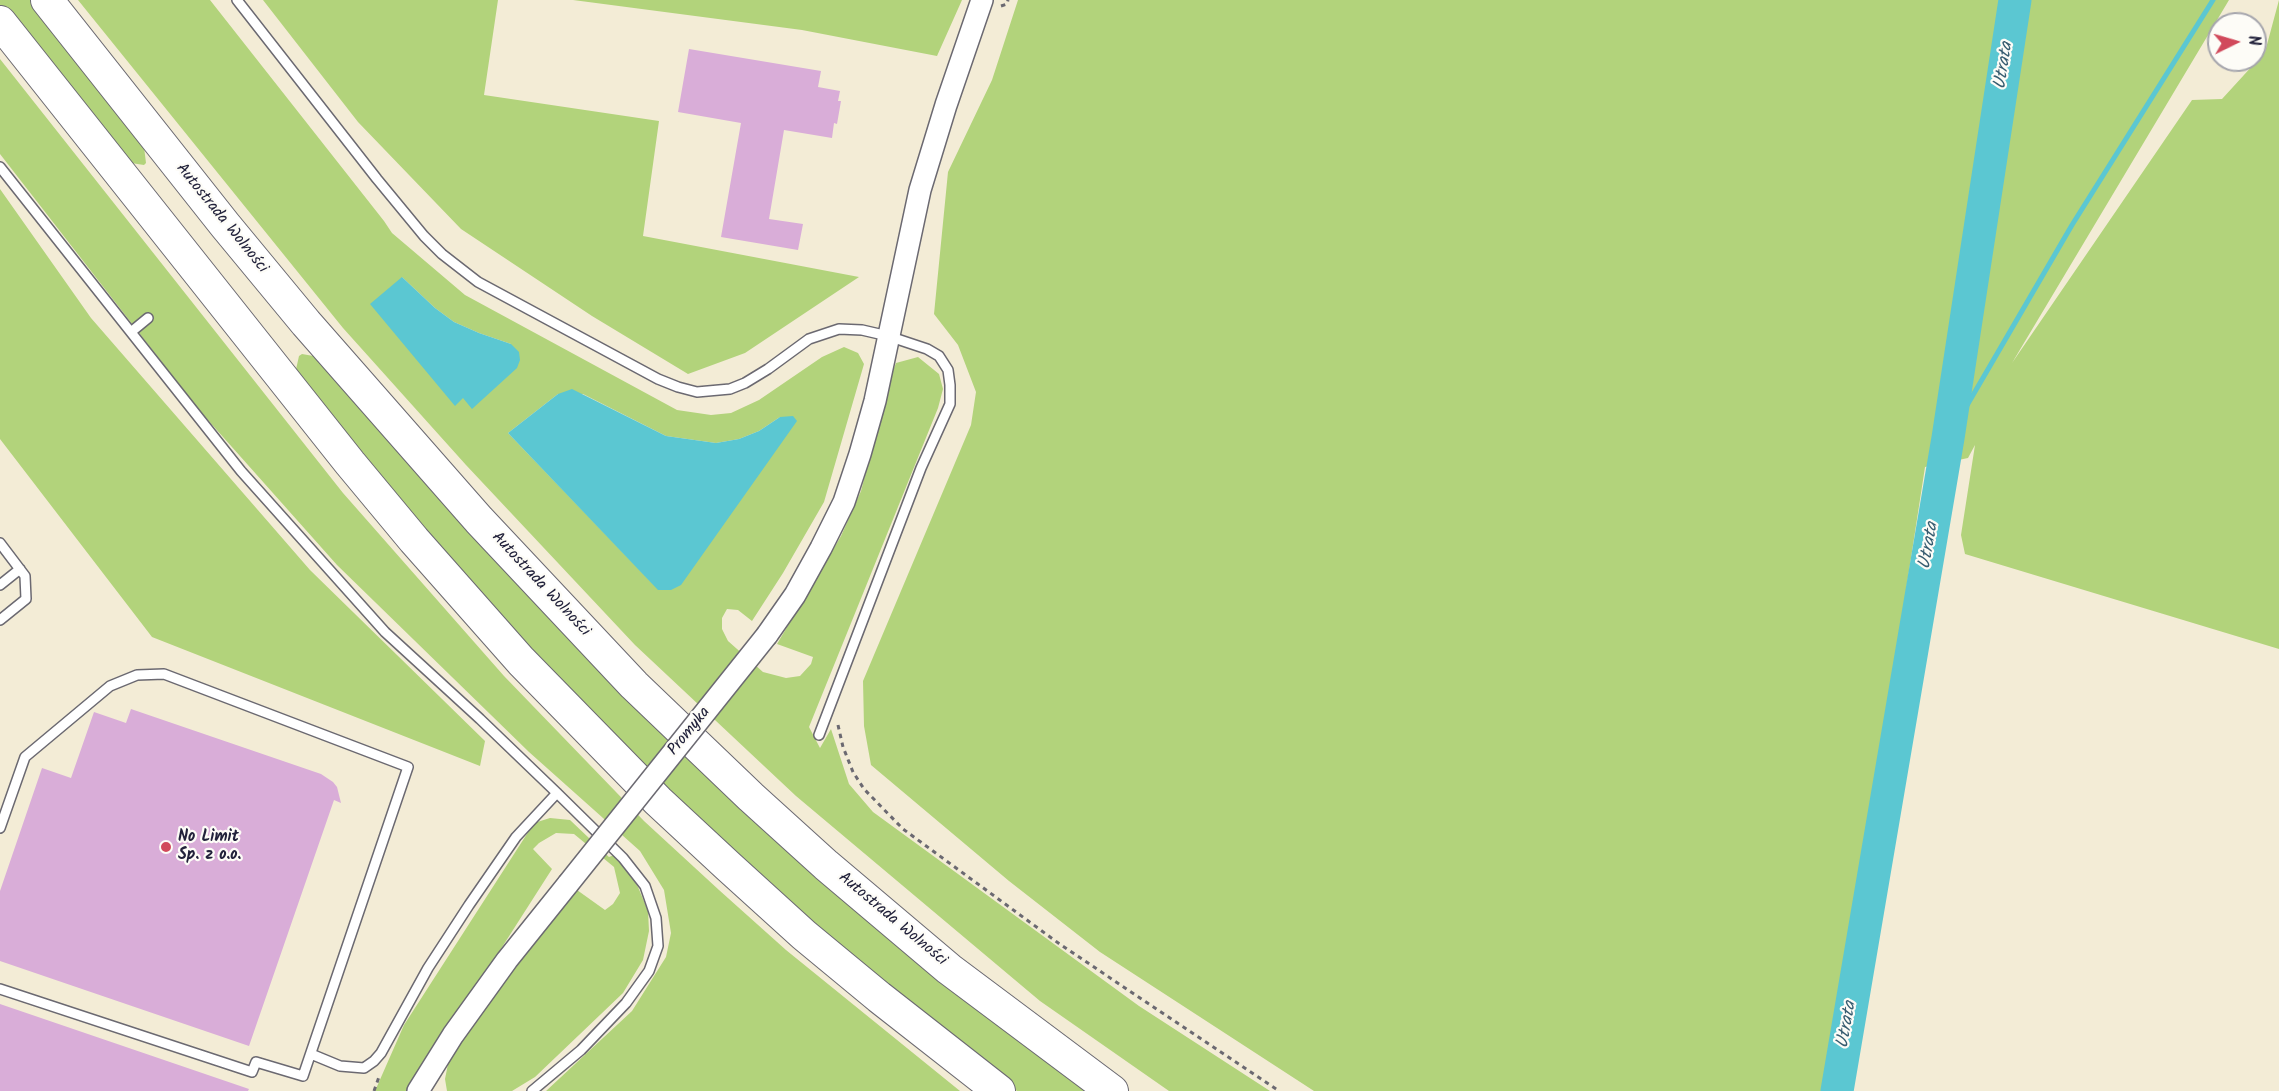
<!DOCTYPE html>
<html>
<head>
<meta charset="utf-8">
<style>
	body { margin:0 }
	#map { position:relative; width:2279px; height:1091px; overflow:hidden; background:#f3ecd6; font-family:Kalam,sans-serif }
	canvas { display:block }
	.north { position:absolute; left:2207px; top:12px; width:60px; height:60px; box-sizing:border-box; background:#fdfcf7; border:2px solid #a5a5ac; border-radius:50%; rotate:85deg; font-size:16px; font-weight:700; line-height:24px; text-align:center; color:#22223b }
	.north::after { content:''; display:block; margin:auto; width:21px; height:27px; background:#d1495b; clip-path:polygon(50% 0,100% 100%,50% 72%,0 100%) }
</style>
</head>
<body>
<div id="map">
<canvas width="2279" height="1091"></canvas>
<div class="north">N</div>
</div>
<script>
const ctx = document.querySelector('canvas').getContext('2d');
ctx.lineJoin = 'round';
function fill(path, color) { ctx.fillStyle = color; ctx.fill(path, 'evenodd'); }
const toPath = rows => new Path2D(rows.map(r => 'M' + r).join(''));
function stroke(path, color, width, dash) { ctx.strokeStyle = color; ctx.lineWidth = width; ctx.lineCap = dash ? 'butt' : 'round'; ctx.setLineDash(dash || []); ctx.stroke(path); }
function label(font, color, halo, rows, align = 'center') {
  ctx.font = font + ' Kalam,sans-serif'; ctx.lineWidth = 4.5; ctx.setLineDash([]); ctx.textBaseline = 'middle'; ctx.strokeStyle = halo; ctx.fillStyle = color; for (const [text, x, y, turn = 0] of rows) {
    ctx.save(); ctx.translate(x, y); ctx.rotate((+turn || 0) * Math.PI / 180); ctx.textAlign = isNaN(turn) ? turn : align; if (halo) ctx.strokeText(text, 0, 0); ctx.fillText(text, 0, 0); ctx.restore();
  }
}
fill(toPath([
	[0,0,33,0,144,147,146,163,144,165,131,163,32,45,0,5],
	[78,0,210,0,384,221,392,233,465,295,677,410,711,415,731,413,759,400,822,357,844,347,858,353,864,364,824,502,783,573,752,621,738,610,727,609,722,618,722,629,728,641,763,672,786,678,800,676,811,664,813,657,777,644,841,536,861,491,890,378,896,363,918,357,939,374,943,389,938,408,809,727,820,748,831,729,849,784,873,812,1139,1006,1270,1091,1169,1091,1040,1001,796,796,635,645,466,465,343,328],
	[402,277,435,308,454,322,479,333,511,344,455,405],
	[558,394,583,394,666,436,716,443,739,439,759,431,780,417,659,590,508,433],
	[263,0,498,0,484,95,659,121,643,236,859,277,745,353,688,374,592,316,461,229,358,122],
	[573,0,962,0,937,56,802,30],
	[1018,0,2229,0,2012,363,2192,100,2222,99,2265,52,2279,0,2279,649,1965,554,1961,535,1975,445,1968,458,1925,467,1829,1091,1314,1091,1100,952,1009,881,871,765,864,726,863,681,971,425,976,392,958,345,934,314,948,172,992,80],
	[0,59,343,493,504,676,644,821,719,890,786,950,960,1091,546,1091,632,1011,666,957,671,933,664,890,640,851,529,752,337,565,199,410,0,154],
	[0,189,91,318,310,570,485,741,480,766,152,637,0,439],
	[302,354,319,357,461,515,1095,1091,1017,1091,774,894,526,650,295,374,299,356],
	[550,818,570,820,609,857,614,855,623,862,638,887,648,911,649,931,643,960,623,993,535,1077,512,1091,447,1091,445,1079,449,1059,468,1027,577,890,605,910,613,904,620,893,614,867,574,834,556,833,539,843,533,849,552,869,410,1091,375,1091,404,1025,534,823]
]), '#b2d37b');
fill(toPath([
	[402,277,435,308,454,322,479,333,511,344,519,352,520,360,517,368,472,409,463,398,455,406,370,304],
	[572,389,666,436,716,443,739,439,759,431,780,417,793,416,797,421,681,585,671,590,658,590,508,433,558,394]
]), '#5bc7d2');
stroke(toPath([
	[1948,438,2072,225,2213,0]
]), '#5bc7d2', 5);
stroke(toPath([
	[1837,1091,1948,438,2015,0]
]), '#5bc7d2', 33);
fill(toPath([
	[689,49,821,71,818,87,840,91,838,101,841,101,837,124,834,123,832,138,784,130,769,219,803,224,798,250,721,237,741,123,678,112],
	[131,709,321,774,333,782,337,787,341,803,334,800,249,1046,0,961,0,891,42,768,71,778,94,712,126,723],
	[0,1004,249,1089,248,1091,0,1091]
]), '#d9add8');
const service = toPath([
	[237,0,377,179,424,236,442,254,478,282,658,379,678,387,697,392,730,389,745,383,768,369,809,339,839,329,862,330,888,336,927,349,939,356,948,370,950,385,950,404,921,468,819,735],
	[0,167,241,471,385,632,480,719,557,793,623,858,645,886,656,918,658,946,649,971,626,1003,581,1050,532,1091],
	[131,332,148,318],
	[0,543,25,576,26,599,0,620],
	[0,585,20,569],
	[0,828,25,757,110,686,137,675,164,674,408,767,303,1076,256,1062,252,1072,0,989],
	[311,1054,340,1066,364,1068,374,1061,381,1053,428,968,469,905,516,837,557,793]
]);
const tertiary = toPath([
	[767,635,795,595,821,548,844,502,860,454,875,401,920,190,946,105,982,0],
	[418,1091,453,1035,507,960,568,884]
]);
const motorway = toPath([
	[47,0,225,225,306,323,479,520,634,685,751,797,826,865,949,969,1112,1091],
	[0,22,350,463,414,540,521,661,658,801,728,866,804,935,879,997,999,1091]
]);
stroke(service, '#6b6971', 12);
stroke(tertiary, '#6b6971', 24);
stroke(motorway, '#6b6971', 34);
stroke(toPath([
	[1001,6,1007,4,1008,0],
	[838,725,843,747,853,772,864,789,903,829,1061,945,1279,1091],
	[374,1091,380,1074]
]), '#6b6971', 3, [4.5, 4.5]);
stroke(service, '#fff', 9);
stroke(tertiary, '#fff', 21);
stroke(motorway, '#fff', 32);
const tertiaryBridge = toPath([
	[568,884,767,635]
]);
stroke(tertiaryBridge, '#6b6971', 24, []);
stroke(tertiaryBridge, '#fff', 21);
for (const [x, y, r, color] of [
	[166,847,6,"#d1495b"]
]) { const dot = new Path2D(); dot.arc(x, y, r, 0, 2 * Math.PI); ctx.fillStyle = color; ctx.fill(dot); stroke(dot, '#fdfcf7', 2); }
label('16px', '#22223b', '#fdfcf7', [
	["Autostrada Wolności",221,219,51],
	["Autostrada Wolności",540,585,47],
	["Promyka",690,732,-51],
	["Autostrada Wolności",892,920,40]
]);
label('bold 16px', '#22223b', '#fdfcf7', [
	["No Limit",178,838],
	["Sp. z o.o.",178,856]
], 'left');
label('italic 18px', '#365c70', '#fdfcf7', [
	["Utrata",2005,66,-81],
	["Utrata",1930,546,-80],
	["Utrata",1848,1025,-80]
]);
</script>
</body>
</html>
